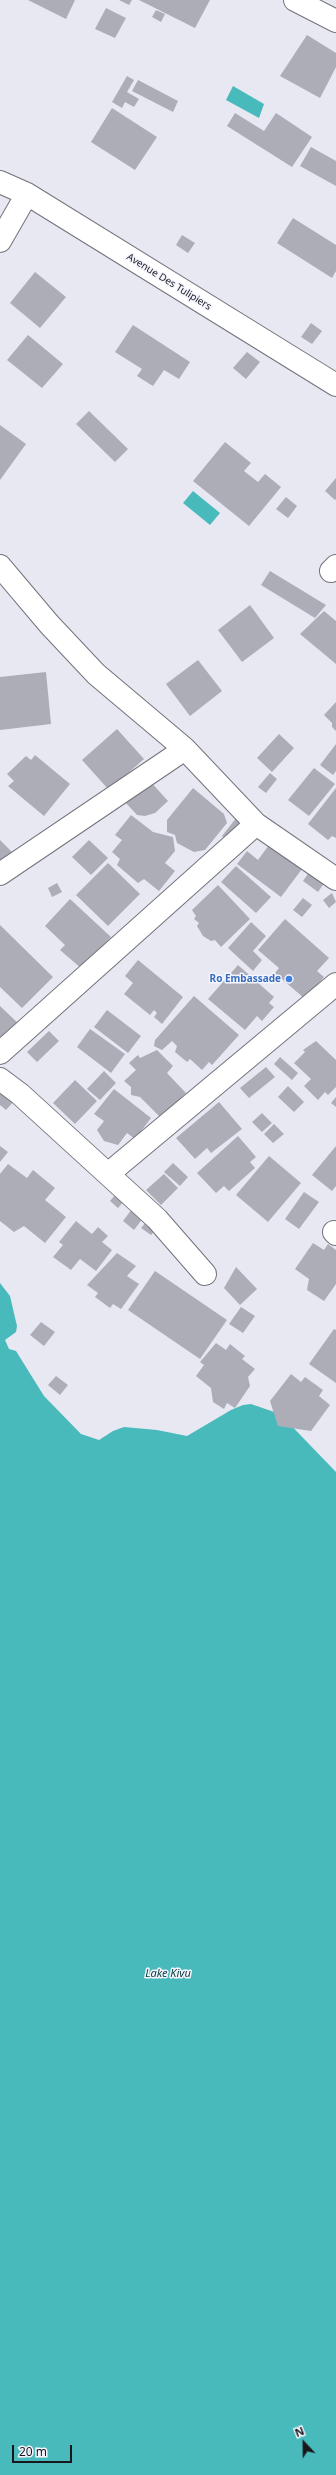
<!DOCTYPE html>
<html>
<head>
<meta charset="utf-8">
<style>
	body { margin:0 }
	#map { position:relative; width:336px; height:2475px; overflow:hidden; background:#e7e8f2; font-family:"Noto Sans",sans-serif }
	canvas { display:block }
	.north { position:absolute; left:284px; top:2423px; width:40px; height:40px; -webkit-text-stroke:3px #f4f5fe; paint-order:stroke; rotate:338deg; font-size:11px; font-weight:700; line-height:16px; text-align:center; color:#18181c }
	.north::after { content:''; display:block; margin:auto; width:14px; height:18px; background:#18181c; clip-path:polygon(50% 0,100% 100%,50% 72%,0 100%) }
	.scale { position:absolute; left:12px; top:2445px; width:60px; height:18px; box-sizing:border-box; border:2px solid #18181c; border-top:0; padding-left:5px; font-size:12px; line-height:14px; white-space:nowrap; color:#18181c; -webkit-text-stroke:3px #f4f5fe; paint-order:stroke }
</style>
</head>
<body>
<div id="map">
<canvas width="336" height="2475"></canvas>
<div class="north">N</div>
<div class="scale">20 m</div>
</div>
<script>
const ctx = document.querySelector('canvas').getContext('2d');
ctx.lineJoin = 'round';
function fill(path, color) { ctx.fillStyle = color; ctx.fill(path, 'evenodd'); }
const toPath = rows => new Path2D(rows.map(r => 'M' + r).join(''));
function stroke(path, color, width, dash) { ctx.strokeStyle = color; ctx.lineWidth = width; ctx.lineCap = dash ? 'butt' : 'round'; ctx.setLineDash(dash || []); ctx.stroke(path); }
function label(font, color, halo, rows, align = 'center') {
  ctx.font = font + ' "Noto Sans",sans-serif'; ctx.lineWidth = 3; ctx.setLineDash([]); ctx.textBaseline = 'middle'; ctx.strokeStyle = halo; ctx.fillStyle = color; for (const [text, x, y, turn = 0] of rows) {
    ctx.save(); ctx.translate(x, y); ctx.rotate((+turn || 0) * Math.PI / 180); ctx.textAlign = isNaN(turn) ? turn : align; if (halo) ctx.strokeText(text, 0, 0); ctx.fillText(text, 0, 0); ctx.restore();
  }
}
fill(toPath([
	[233,86,264,104,259,118,226,100],
	[193,491,220,513,210,525,183,503],
	[0,1283,10,1296,17,1326,16,1332,5,1340,9,1349,16,1351,44,1396,81,1434,99,1440,113,1431,124,1427,157,1430,187,1436,231,1410,243,1405,251,1404,280,1414,336,1472,336,2475,0,2475]
]), '#49babb');
fill(toPath([
	[28,0,75,0,66,19],
	[119,0,132,0,129,5],
	[139,0,210,0,195,28],
	[106,8,126,18,115,38,95,29],
	[156,10,165,14,161,22,152,17],
	[307,35,336,53,336,67,320,98,280,76],
	[127,76,134,80,127,92,139,99,134,107,125,102,122,108,112,102],
	[138,80,178,101,173,112,132,91],
	[112,108,157,137,135,170,91,142],
	[235,113,264,131,276,113,312,137,292,167,227,126],
	[311,147,336,161,336,186,300,166],
	[293,218,336,245,336,271,332,278,277,243],
	[182,235,195,243,188,253,176,245],
	[35,272,66,297,40,328,10,303],
	[311,323,322,331,312,344,301,337],
	[133,325,190,362,179,379,164,370,153,386,137,376,142,369,115,352],
	[28,335,63,364,42,388,7,360],
	[247,352,260,362,246,379,233,368],
	[89,411,128,449,115,462,76,424],
	[0,425,26,444,0,480],
	[225,442,251,463,244,471,258,482,265,474,281,487,249,526,193,481],
	[336,478,336,499,335,500,325,491],
	[286,497,297,506,288,518,276,509],
	[270,571,326,605,315,618,261,585],
	[250,605,274,638,242,662,218,630],
	[324,611,336,621,336,664,300,634],
	[198,660,222,691,190,716,166,684],
	[46,672,51,724,0,730,0,677],
	[336,702,336,731,332,727,332,723,324,715],
	[117,729,144,759,109,790,82,760],
	[279,734,294,748,272,772,257,758],
	[336,744,336,771,333,775,320,765],
	[35,755,70,784,44,816,8,786,14,781,7,774,26,756,31,760],
	[314,768,335,784,309,816,288,800],
	[270,773,277,779,266,793,258,787],
	[149,780,168,801,155,813,145,816,137,815,125,802],
	[193,788,224,814,227,823,205,850,194,852,177,843,175,835,167,832,167,820],
	[336,788,336,838,332,836,328,840,308,824],
	[131,815,153,832,173,837,175,851,165,863,175,871,159,891,144,879,138,883,117,865,120,859,112,852,122,840,115,835],
	[237,817,246,824,232,843,222,836],
	[0,840,14,854,0,868],
	[89,840,108,858,91,875,72,857],
	[269,845,302,869,281,897,237,864,247,851,258,860],
	[108,863,140,894,108,926,76,895],
	[236,866,271,897,256,913,221,882],
	[312,868,327,879,318,892,303,881],
	[57,883,62,892,52,897,48,888],
	[218,885,250,919,221,947,215,940,211,941,203,936,197,926,199,923,194,919,196,916,192,910],
	[332,893,336,902,329,908,323,900],
	[303,898,312,905,302,917,293,910],
	[70,899,111,937,82,969,60,950,65,945,45,926],
	[285,919,329,958,317,971,324,977,305,999,275,973,279,968,258,950],
	[251,922,266,936,253,951,262,960,253,971,228,948],
	[0,925,53,977,22,1008,0,987],
	[138,960,183,997,162,1024,154,1017,157,1013,154,1010,150,1015,124,994,133,983,125,976],
	[238,965,274,997,269,1003,274,1007,262,1021,257,1016,245,1030,208,999],
	[194,996,239,1035,212,1065,209,1062,202,1070,190,1059,187,1062,175,1052,177,1046,172,1041,162,1050,154,1046,155,1040],
	[0,1006,20,1025,0,1046],
	[107,1010,141,1036,128,1053,94,1027],
	[90,1029,125,1054,111,1073,77,1047],
	[49,1031,59,1041,37,1062,27,1052],
	[316,1041,336,1060,336,1087,328,1095,325,1092,318,1100,304,1086,311,1079,294,1063,305,1052,303,1050],
	[157,1050,173,1066,167,1073,186,1093,161,1118,140,1097,131,1095,131,1087,124,1081,136,1070,129,1063,138,1055,140,1058],
	[280,1057,298,1073,292,1080,274,1064],
	[266,1067,275,1077,249,1098,240,1088],
	[104,1071,116,1083,100,1100,87,1089],
	[75,1080,97,1101,75,1124,53,1103],
	[288,1086,304,1102,294,1112,278,1097],
	[0,1087,15,1100,6,1110,0,1105],
	[114,1089,151,1118,135,1139,127,1133,118,1145,104,1141,97,1130,104,1121,94,1114],
	[336,1097,336,1107,331,1103],
	[219,1102,242,1129,211,1153,207,1148,195,1159,176,1138],
	[262,1113,272,1123,262,1132,252,1122],
	[274,1124,284,1134,273,1143,264,1134],
	[238,1136,256,1157,250,1162,255,1168,229,1191,224,1186,216,1193,197,1173],
	[0,1146,8,1152,0,1162],
	[336,1146,336,1186,332,1191,312,1175],
	[269,1156,301,1183,268,1222,236,1195],
	[173,1163,188,1177,180,1186,164,1172],
	[8,1164,27,1178,33,1170,55,1188,45,1200,66,1217,45,1243,24,1226,14,1232,0,1221,0,1174],
	[164,1174,178,1188,161,1205,146,1190],
	[304,1192,319,1202,299,1229,285,1219],
	[116,1194,124,1201,118,1208,110,1201],
	[132,1209,143,1218,134,1230,123,1221],
	[76,1221,92,1234,98,1227,108,1236,102,1242,112,1250,96,1271,80,1259,71,1270,53,1257,63,1245,59,1242],
	[146,1222,156,1229,151,1235,141,1228],
	[313,1243,324,1250,328,1244,336,1250,336,1284,324,1301,307,1290,309,1279,295,1269],
	[117,1253,136,1266,127,1276,139,1284,121,1309,113,1304,110,1308,95,1297,98,1293,87,1285],
	[236,1267,257,1289,240,1305,224,1288],
	[155,1271,227,1320,200,1359,128,1310],
	[241,1307,255,1316,243,1333,229,1324],
	[41,1322,55,1332,44,1346,30,1335],
	[334,1329,336,1330,336,1383,309,1364],
	[216,1343,226,1350,230,1344,245,1356,242,1359,255,1369,248,1377,250,1386,235,1408,227,1403,224,1409,213,1402,211,1388,196,1376,204,1365,200,1362],
	[291,1374,301,1382,305,1377,323,1390,319,1396,330,1405,311,1431,278,1426,270,1401],
	[56,1376,68,1385,60,1395,48,1385]
]), '#acadb7');
const minor = toPath([
	[295,0,336,21],
	[0,182,27,194,336,385],
	[0,241,27,194],
	[0,566,49,624,96,674,185,749,256,824,336,879],
	[331,571,336,566],
	[0,874,185,749],
	[0,1053,256,824],
	[0,1079,20,1094,157,1219,205,1274],
	[108,1174,336,984],
	[334,1232,336,1234]
]);
stroke(minor, '#72737c', 24);
stroke(minor, '#fff', 22);
for (const [x, y, r, color] of [
	[289,979,4,"#3f7fe0"]
]) { const dot = new Path2D(); dot.arc(x, y, r, 0, 2 * Math.PI); ctx.fillStyle = color; ctx.fill(dot); stroke(dot, '#f4f5fe', 1.5); }
label('10px', '#18181c', '#f4f5fe', [
	["Avenue Des Tulipiers",169,282,32]
]);
label('bold 10px', '#366cbe', '#f4f5fe', [
	["Ro Embassade",281,979]
], 'right');
label('italic 11px', '#0b4040', '#f4f5fe', [
	["Lake Kivu",168,1974]
]);
</script>
</body>
</html>
